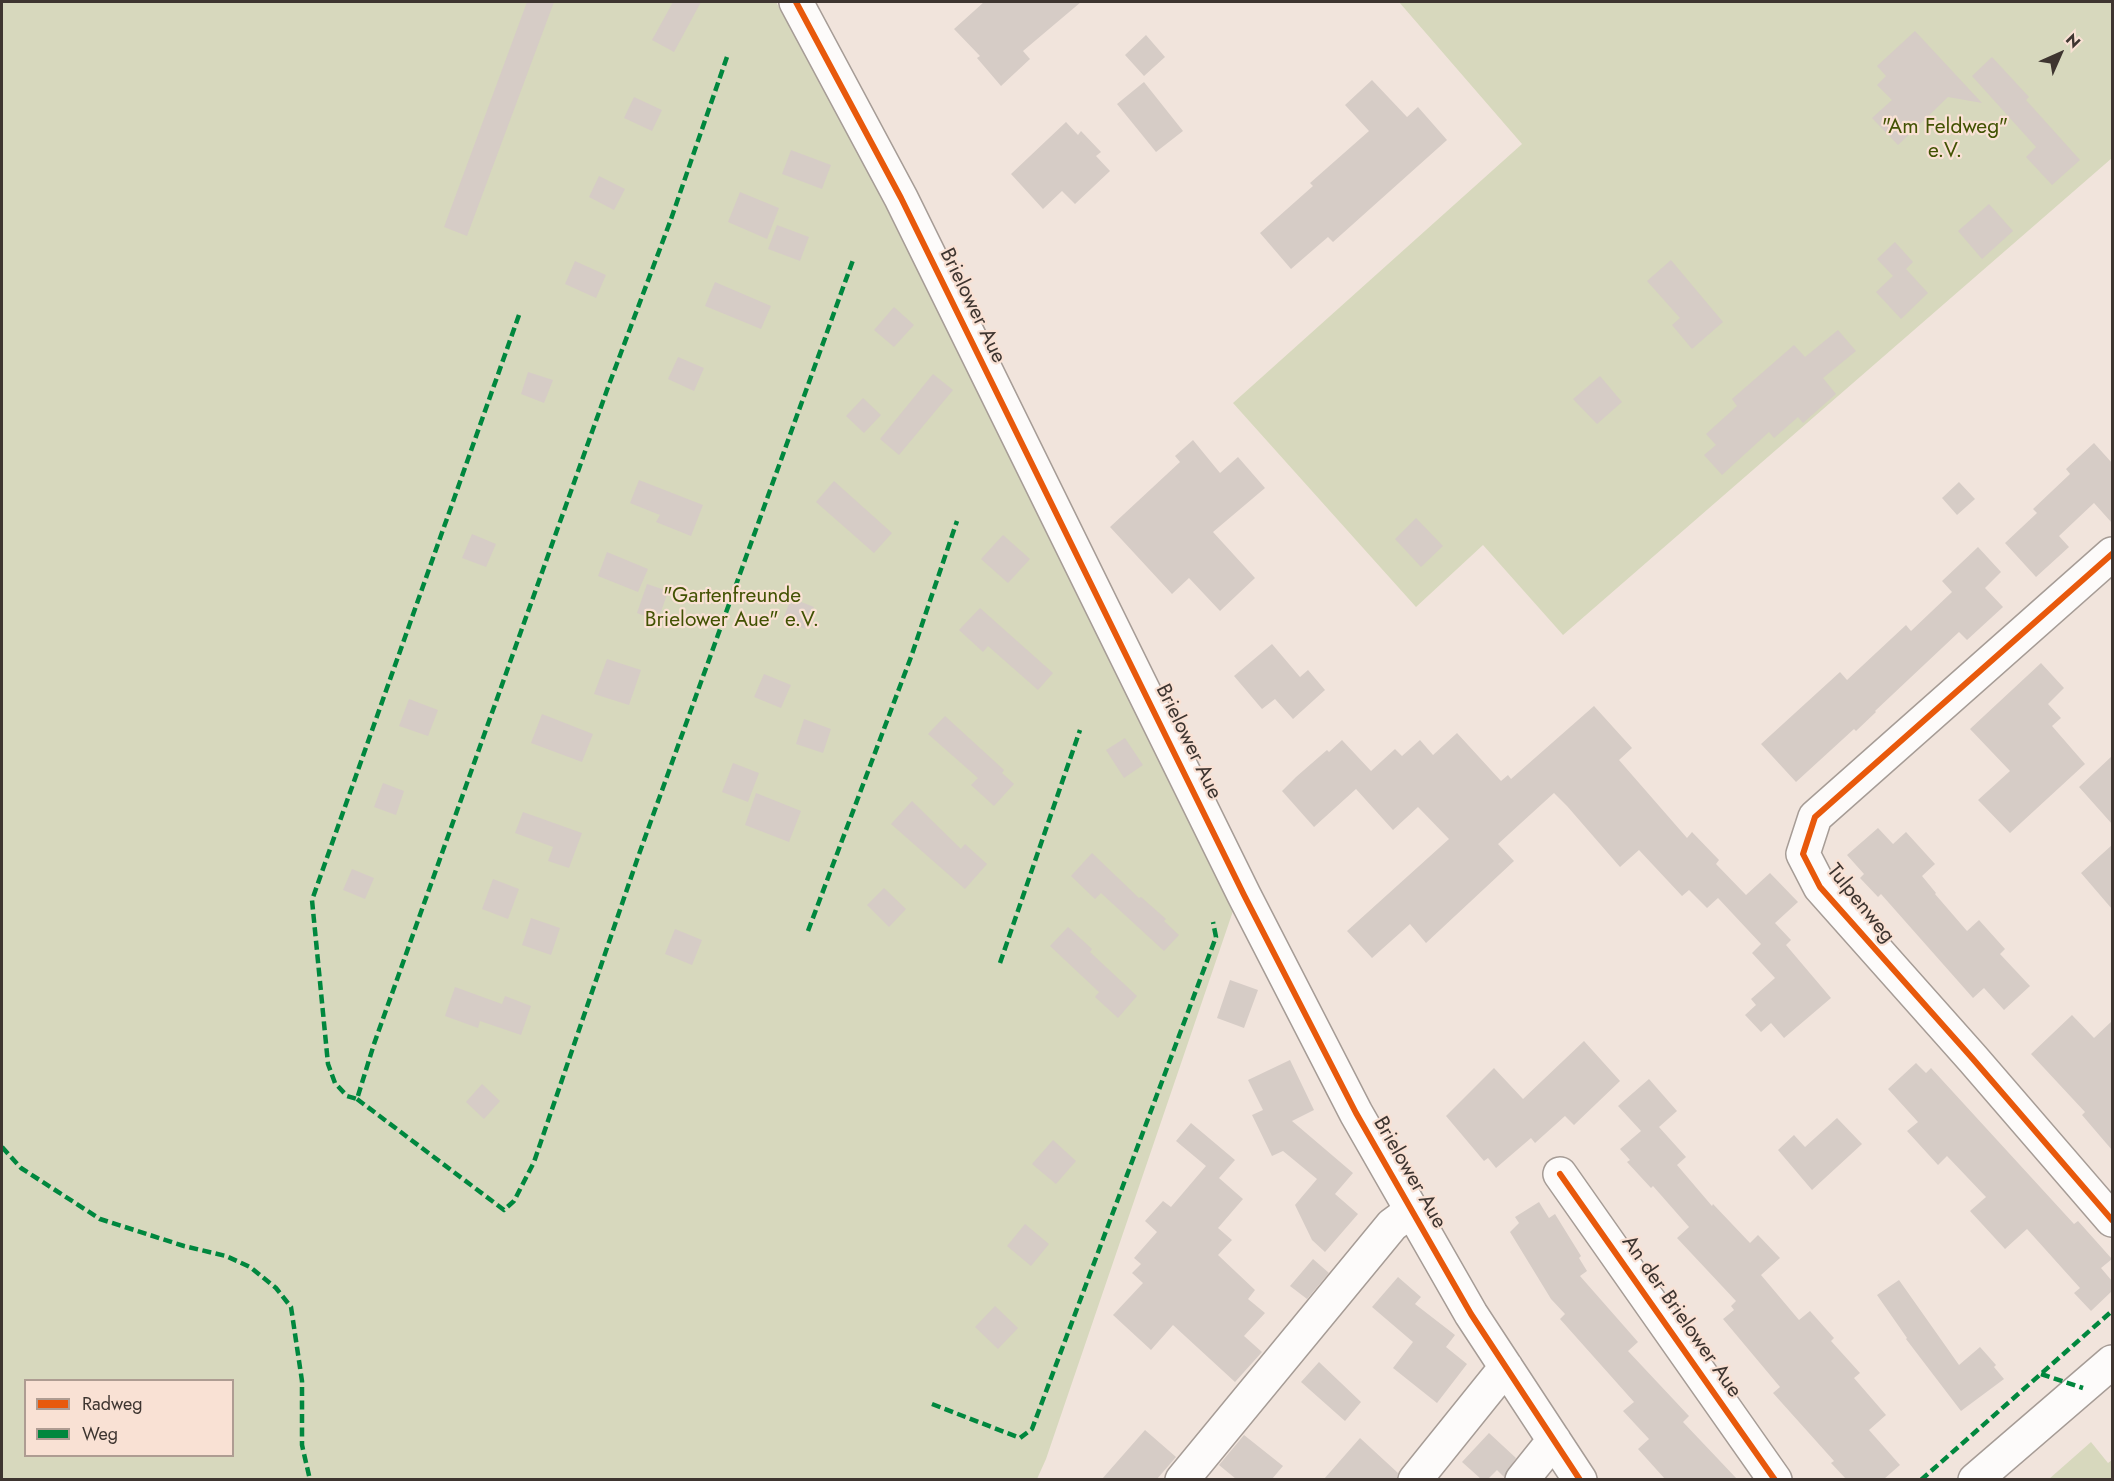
<!DOCTYPE html>
<html>
<head>
<meta charset="utf-8">
<style>
	body { margin:0 }
	#map { position:relative; width:2114px; height:1481px; overflow:hidden; background:#f1e4dc; font-family:Jost,sans-serif }
	canvas { display:block }
	.frame { position:absolute; inset:0; border:3px solid #3e3530; pointer-events:none }
	.legend { position:absolute; left:24px; top:1379px; width:210px; height:78px; box-sizing:border-box; background:#f9e1d4; border:2px solid #ae9c92; margin:0; padding:8px 10px; list-style:none; font-size:18px; color:#3e3530 }
	.legend li { display:flex; align-items:center; gap:12px; height:30px }
	.legend b { width:30px; border:2px solid #ae9c92 }
	.north { position:absolute; left:2030px; top:24px; width:60px; height:60px; -webkit-text-stroke:4px #f9e1d4; paint-order:stroke; rotate:45deg; font-size:16px; font-weight:700; line-height:24px; text-align:center; color:#3e3530 }
	.north::after { content:''; display:block; margin:auto; width:21px; height:27px; background:#3e3530; clip-path:polygon(50% 0,100% 100%,50% 72%,0 100%) }
</style>
</head>
<body>
<div id="map">
<canvas width="2114" height="1481"></canvas>
<div class="frame"></div>
<ul class="legend">
<li><b style="height:8px;background:#e8590c"></b>Radweg</li>
<li><b style="height:8px;background:#00873e"></b>Weg</li>
</ul>
<div class="north">N</div>
</div>
<script>
const ctx = document.querySelector('canvas').getContext('2d');
ctx.lineJoin = 'round';
function fill(path, color) { ctx.fillStyle = color; ctx.fill(path, 'evenodd'); }
const toPath = rows => new Path2D(rows.map(r => 'M' + r).join(''));
function stroke(path, color, width, dash) { ctx.strokeStyle = color; ctx.lineWidth = width; ctx.lineCap = dash ? 'butt' : 'round'; ctx.setLineDash(dash || []); ctx.stroke(path); }
function label(font, color, halo, rows, align = 'center') {
  ctx.font = font + ' Jost,sans-serif'; ctx.lineWidth = 4.5; ctx.setLineDash([]); ctx.textBaseline = 'middle'; ctx.strokeStyle = halo; ctx.fillStyle = color; for (const [text, x, y, turn = 0] of rows) {
    ctx.save(); ctx.translate(x, y); ctx.rotate((+turn || 0) * Math.PI / 180); ctx.textAlign = isNaN(turn) ? turn : align; if (halo) ctx.strokeText(text, 0, 0); ctx.fillText(text, 0, 0); ctx.restore();
  }
}
fill(toPath([
	[2,2,776,2,888,201,1128,686,1233,911,1046,1459,1037,1479,2,1479],
	[26,1380,232,1380,232,1456,26,1456],
	[1399,2,2112,2,2112,158,1563,635,1483,545,1416,607,1233,403,1522,144],
	[2091,1442,2108,1463,2112,1460,2112,1479,2049,1479]
]), '#d7d8bd');
fill(toPath([
	[527,2,554,2,467,236,444,227],
	[673,2,701,2,674,52,652,40],
	[984,2,1081,2,1023,51,1030,59,1001,86,977,58,980,56,954,29],
	[1915,31,1982,103,1948,97,1898,145,1872,118,1892,100,1877,85,1886,76,1877,66],
	[1146,35,1165,57,1144,76,1125,55],
	[1992,57,2029,97,2026,100,2080,160,2052,185,2026,157,2036,147,1972,76],
	[1372,80,1407,117,1418,107,1447,140,1333,242,1328,237,1291,269,1260,233,1313,186,1310,183,1369,131,1345,105],
	[1144,82,1183,131,1156,152,1117,104],
	[634,97,662,110,652,131,624,118],
	[1066,122,1078,135,1081,131,1101,152,1096,156,1110,171,1075,204,1062,191,1043,209,1011,174],
	[791,150,831,165,822,189,782,174],
	[599,176,625,189,614,210,589,197],
	[740,192,779,208,767,239,728,222],
	[1989,204,2013,231,1982,259,1958,231],
	[777,225,809,237,800,261,768,249],
	[1895,242,1913,262,1906,269,1928,293,1901,319,1876,292,1893,276,1877,259],
	[1671,260,1723,322,1692,349,1672,325,1680,318,1647,281],
	[575,261,606,275,596,298,565,284],
	[715,282,771,306,761,329,705,306],
	[894,307,914,325,894,347,874,330],
	[1838,330,1856,351,1823,378,1836,394,1803,423,1798,417,1774,438,1769,432,1722,475,1704,455,1716,445,1706,434,1737,406,1732,399,1794,345,1805,357],
	[678,357,704,368,694,391,668,379],
	[528,372,553,380,544,403,521,394],
	[933,374,953,390,899,455,880,439],
	[1600,376,1622,402,1597,424,1573,399],
	[863,398,881,415,864,433,846,416],
	[1193,440,1220,473,1238,457,1265,488,1213,532,1255,578,1220,611,1189,578,1172,594,1110,527,1180,462,1175,456],
	[2094,443,2112,463,2112,523,2094,503,2059,536,2069,547,2036,577,2005,543,2037,513,2033,509,2070,474,2066,469],
	[639,480,703,505,691,536,656,522,660,515,630,503],
	[834,481,892,533,874,553,816,502],
	[1959,482,1975,499,1957,515,1942,498],
	[1416,518,1443,546,1421,567,1395,539],
	[472,534,496,544,486,567,462,558],
	[1003,535,1030,559,1008,583,981,559],
	[1978,547,2001,572,1985,588,2003,607,1967,640,1959,632,1875,711,1876,712,1856,731,1854,729,1796,782,1761,744,1840,672,1847,680,1906,625,1911,631,1952,592,1942,581],
	[607,552,648,569,638,592,598,576],
	[647,584,668,591,658,621,637,613],
	[791,598,814,607,805,629,783,620],
	[980,608,1053,673,1038,690,988,646,983,652,959,630],
	[1272,644,1300,677,1308,670,1325,690,1293,719,1275,699,1262,709,1234,676],
	[607,659,641,670,629,705,594,694],
	[2041,663,2064,688,2048,704,2061,718,2052,726,2085,764,2010,833,1978,800,2010,771,1970,729],
	[764,674,791,685,781,708,754,697],
	[409,699,438,710,428,736,399,726],
	[1594,706,1632,748,1619,760,1687,838,1692,832,1719,860,1716,864,1746,895,1770,873,1798,902,1775,923,1791,940,1786,945,1831,998,1784,1038,1771,1023,1761,1032,1745,1015,1756,1005,1751,999,1775,978,1752,953,1761,944,1718,898,1707,908,1689,890,1682,896,1639,850,1620,867,1567,806,1554,793,1498,844,1514,861,1426,943,1410,924,1372,958,1347,931,1449,839,1418,807,1393,830,1356,789,1314,827,1282,791,1296,777,1327,750,1329,752,1342,740,1371,771,1395,749,1402,756,1420,740,1433,755,1457,733,1501,781,1508,775,1511,779],
	[542,714,593,734,582,762,531,743],
	[945,716,1004,770,1002,773,1014,784,994,806,971,785,978,778,928,734],
	[804,719,831,729,823,753,796,744],
	[1125,738,1143,765,1124,778,1106,750],
	[2112,756,2112,824,2079,787],
	[733,763,759,773,748,802,722,792],
	[383,783,404,791,396,815,374,807],
	[756,793,801,811,789,842,745,825],
	[912,801,961,849,965,844,987,864,965,889,891,824],
	[523,812,582,833,569,868,548,861,553,847,515,833],
	[1878,828,1893,844,1906,832,1935,864,1922,876,1936,893,1935,894,1967,931,1979,920,2005,949,2000,954,2030,986,2004,1010,1984,988,1973,998,1881,894,1878,897,1860,878,1864,874,1847,855],
	[2112,845,2112,909,2081,873],
	[1092,853,1139,898,1141,897,1166,919,1164,921,1179,935,1164,951,1101,893,1095,899,1071,876],
	[352,869,374,878,365,899,343,890],
	[493,879,519,889,508,919,482,909],
	[884,888,906,909,889,927,867,905],
	[531,918,560,928,551,955,522,945],
	[1068,927,1092,949,1090,952,1137,996,1118,1018,1095,997,1099,992,1050,946],
	[675,929,702,940,692,965,665,954],
	[1230,980,1258,990,1244,1028,1217,1018],
	[455,987,502,1004,505,996,531,1006,521,1035,480,1021,478,1028,445,1016],
	[2072,1015,2094,1038,2112,1021,2112,1150,2082,1115,2085,1112,2031,1054],
	[1584,1041,1620,1081,1574,1125,1565,1116,1535,1143,1531,1138,1496,1168,1488,1158,1484,1161,1446,1116,1494,1068,1523,1099],
	[1290,1060,1314,1110,1292,1121,1353,1173,1335,1194,1358,1214,1325,1252,1312,1240,1295,1205,1317,1179,1283,1151,1272,1156,1252,1115,1263,1110,1248,1080],
	[1916,1063,1926,1073,1931,1068,2074,1224,2078,1221,2112,1259,2101,1268,2112,1281,2112,1291,2091,1311,2074,1293,2080,1288,2027,1229,2005,1249,1970,1211,1986,1197,1947,1156,1938,1165,1907,1131,1918,1122,1888,1089],
	[1649,1079,1677,1111,1659,1127,1686,1157,1677,1165,1712,1206,1713,1204,1750,1243,1758,1235,1780,1258,1761,1275,1799,1320,1810,1311,1834,1338,1831,1341,1860,1373,1854,1378,1886,1415,1869,1430,1900,1465,1884,1479,1846,1479,1831,1463,1834,1461,1773,1393,1780,1387,1723,1319,1734,1310,1731,1306,1736,1301,1677,1238,1689,1227,1653,1186,1651,1188,1627,1162,1630,1160,1620,1149,1641,1131,1618,1106],
	[482,1084,500,1101,484,1119,466,1102],
	[1837,1118,1862,1144,1812,1190,1778,1150,1794,1135,1805,1147],
	[1191,1123,1235,1160,1219,1178,1243,1199,1218,1228,1232,1240,1218,1255,1255,1290,1248,1299,1265,1313,1244,1336,1262,1352,1235,1382,1173,1325,1151,1350,1113,1315,1143,1283,1132,1273,1141,1264,1134,1258,1157,1232,1145,1221,1163,1201,1171,1207,1206,1166,1176,1141],
	[1053,1140,1076,1161,1056,1184,1032,1164],
	[1539,1202,1549,1218,1555,1214,1581,1256,1579,1258,1587,1271,1580,1276,1638,1342,1628,1351,1689,1416,1683,1422,1737,1479,1665,1479,1638,1449,1649,1439,1623,1411,1634,1402,1560,1319,1565,1314,1551,1299,1510,1232,1519,1223,1515,1217],
	[1025,1224,1049,1244,1031,1266,1007,1246],
	[1313,1259,1329,1273,1307,1299,1290,1286],
	[1398,1277,1421,1297,1415,1304,1455,1335,1446,1347,1467,1364,1437,1403,1393,1368,1413,1342,1372,1307],
	[1899,1280,1959,1365,1980,1347,1996,1365,1994,1367,2004,1379,1961,1411,1906,1339,1907,1338,1877,1295],
	[995,1306,1018,1328,998,1349,975,1327],
	[1319,1362,1361,1402,1345,1421,1301,1382],
	[1145,1430,1176,1457,1157,1479,1102,1479],
	[1489,1433,1516,1458,1504,1477,1497,1470,1488,1479,1481,1479,1462,1462],
	[1244,1435,1283,1466,1272,1479,1236,1479,1219,1465],
	[1360,1438,1398,1473,1397,1479,1324,1479]
]), '#d6ccc6');
const minor = toPath([
	[796,2,901,198,1244,895,1356,1113,1471,1314,1580,1480],
	[2112,554,1815,817,1803,854,1820,887,1973,1059,2112,1220],
	[1560,1174,1775,1480],
	[1182,1480,1392,1225,1411,1211],
	[1415,1480,1506,1367],
	[1522,1480,1554,1440],
	[1975,1480,2112,1362]
]);
stroke(minor, '#a69c96', 36);
stroke(minor, '#fdfbfa', 33);
stroke(toPath([
	[519,315,312,900,328,1064,335,1083,347,1096,357,1099,374,1044,607,390,670,222,728,54],
	[808,931,911,657,957,521],
	[1000,963,1080,730],
	[357,1099,504,1210,514,1201,534,1162,638,857,853,260],
	[2,1147,21,1168,100,1219,184,1246,226,1256,250,1267,276,1288,291,1307,302,1381,302,1445,310,1480],
	[2041,1374,2083,1388],
	[932,1404,1020,1438,1032,1429,1216,937,1213,922],
	[1921,1480,2112,1311]
]), '#00873e', 4.5, [9, 4.5]);
stroke(toPath([
	[796,2,901,198,1244,895,1356,1113,1471,1314,1580,1480],
	[2112,554,1815,817,1803,854,1820,887,1973,1059,2112,1220],
	[1560,1174,1775,1480]
]), '#e8590c', 6);
label('21px', '#425203', '#f9e1d4', [
	["\"Am Feldweg\"",1945,128],
	["e.V.",1945,152],
	["\"Gartenfreunde",732,597],
	["Brielower Aue\" e.V.",732,621]
]);
label('21px', '#3e3530', '#f9e1d4', [
	["Brielower Aue",972,306,64],
	["Brielower Aue",1188,742,64],
	["Tulpenweg",1860,904,51],
	["Brielower Aue",1409,1173,60],
	["An der Brielower Aue",1681,1317,55]
]);
</script>
</body>
</html>
